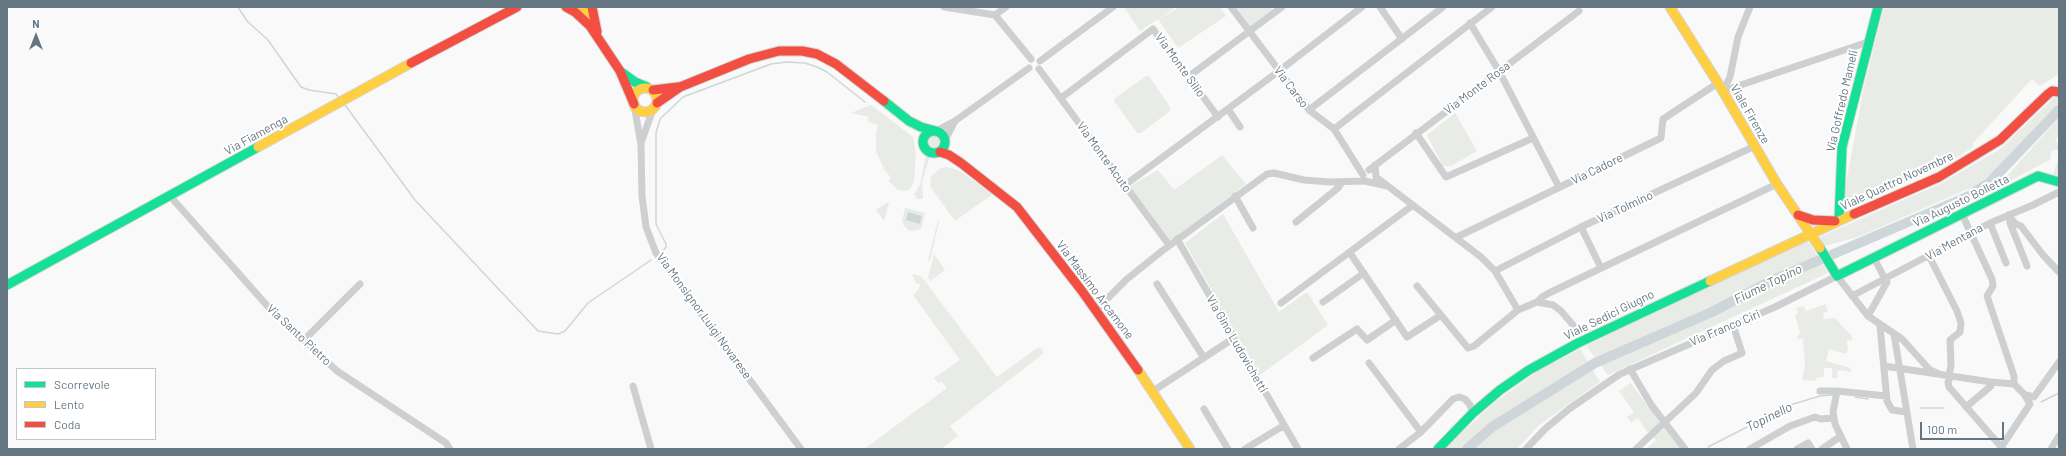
<!DOCTYPE html>
<html>
<head>
<meta charset="utf-8">
<style>
	body { margin:0 }
	#map { position:relative; width:2066px; height:456px; overflow:hidden; background:#f9f9f9; font-family:Barlow,sans-serif }
	canvas { display:block }
	.frame { position:absolute; inset:0; border:8px solid #657683; pointer-events:none }
	.legend { position:absolute; left:16px; top:368px; width:140px; height:72px; box-sizing:border-box; background:#fff; border:1px solid #c1c8cd; margin:0; padding:5px 7px; list-style:none; font-size:12px; color:#657683 }
	.legend li { display:flex; align-items:center; gap:8px; height:20px }
	.legend b { width:20px; border:1px solid #c1c8cd }
	.north { position:absolute; left:16px; top:16px; width:40px; height:40px; -webkit-text-stroke:3px #fff; paint-order:stroke; rotate:0deg; font-size:11px; font-weight:700; line-height:16px; text-align:center; color:#657683 }
	.north::after { content:''; display:block; margin:auto; width:14px; height:18px; background:#657683; clip-path:polygon(50% 0,100% 100%,50% 72%,0 100%) }
	.scale { position:absolute; left:1920px; top:422px; width:84px; height:18px; box-sizing:border-box; border:2px solid #657683; border-top:0; padding-left:5px; font-size:12px; line-height:14px; white-space:nowrap; color:#657683; -webkit-text-stroke:3px #fff; paint-order:stroke }
</style>
</head>
<body>
<div id="map">
<canvas width="2066" height="456"></canvas>
<div class="frame"></div>
<ul class="legend">
<li><b style="height:5px;background:#16e098"></b>Scorrevole</li>
<li><b style="height:5px;background:#ffcf43"></b>Lento</li>
<li><b style="height:5px;background:#f24e42"></b>Coda</li>
</ul>
<div class="north">N</div>
<div class="scale">100 m</div>
</div>
<script>
const ctx = document.querySelector('canvas').getContext('2d');
ctx.lineJoin = 'round';
function fill(path, color) { ctx.fillStyle = color; ctx.fill(path, 'evenodd'); }
const toPath = rows => new Path2D(rows.map(r => 'M' + r).join(''));
function stroke(path, color, width, dash) { ctx.strokeStyle = color; ctx.lineWidth = width; ctx.lineCap = dash ? 'butt' : 'round'; ctx.setLineDash(dash || []); ctx.stroke(path); }
function label(font, color, halo, rows, align = 'center') {
  ctx.font = font + ' Barlow,sans-serif'; ctx.lineWidth = 4; ctx.setLineDash([]); ctx.textBaseline = 'middle'; ctx.strokeStyle = halo; ctx.fillStyle = color; for (const [text, x, y, turn = 0] of rows) {
    ctx.save(); ctx.translate(x, y); ctx.rotate((+turn || 0) * Math.PI / 180); ctx.textAlign = isNaN(turn) ? turn : align; if (halo) ctx.strokeText(text, 0, 0); ctx.fillText(text, 0, 0); ctx.restore();
  }
}
fill(toPath([
	[1124,7,1176,7,1160,18,1180,7,1220,7,1226,16,1178,48,1158,19,1140,31],
	[1231,7,1270,7,1274,13,1249,31],
	[1884,7,2059,7,2059,74,2040,86,2032,79,1973,143,1973,147,1947,164,1848,209,1844,194,1864,87],
	[1146,76,1149,76,1170,107,1170,111,1141,133,1137,133,1114,101,1115,98],
	[2056,96,2059,97,2059,104,2001,166,1977,185,1858,237,1824,246,1820,240,1820,237,1942,183,2000,149],
	[871,105,913,137,916,154,914,180,911,188,907,191,898,190,888,181,891,178,884,169,876,151,876,133,878,125,868,122,869,117,851,113],
	[1455,113,1477,151,1451,166,1443,166,1427,135],
	[2059,118,2059,136,2055,140,2059,145,2059,150,2053,150,2050,156,2051,159,1984,195,2005,178],
	'926 142a8 8 0 1 1 16 0a8 8 0 1 1-16 0Z',
	[926,154,930,156,922,182,923,197,922,199,917,199,914,194,920,185],
	[1222,155,1246,184,1172,240,1169,240,1130,188,1132,185,1158,170,1174,190],
	[2059,161,2059,181,2052,178,2057,162],
	[946,167,958,170,993,194,955,221,930,186,931,176,941,168],
	[888,202,889,203,884,221,876,210],
	[905,208,925,213,922,226,919,230,910,231,904,226,902,221],
	[1223,214,1279,312,1307,292,1328,325,1260,375,1185,243],
	[938,220,939,222,930,261,928,260],
	[1806,241,1810,244,1828,273,1608,375,1586,346],
	[934,254,945,270,930,281,928,277],
	[912,274,921,276,997,377,1037,348,1040,347,1044,353,950,426,958,436,941,449,864,449,947,388,942,382,938,383,934,378,960,360,913,295,919,289,920,284,917,284],
	[1825,304,1828,311,1823,313,1824,319,1835,318,1850,334,1853,340,1846,341,1848,349,1846,354,1829,349,1826,361,1851,368,1851,372,1838,370,1837,378,1832,378,1832,368,1824,368,1824,377,1816,378,1816,381,1802,380,1805,363,1803,339,1797,339,1800,332,1795,315,1798,314,1796,308,1804,306,1806,311],
	[1580,349,1600,382,1539,425,1517,449,1444,449,1494,403,1538,371],
	[1631,383,1660,423,1648,433,1638,418,1631,423,1627,417,1634,412,1619,391],
	[1665,428,1681,449,1646,449,1656,440,1653,437]
]), '#e8ebe6');
fill(toPath([
	[908,212,922,216,920,224,906,220]
]), '#ced6d9');
stroke(toPath([
	[238,7,247,21,268,40,301,87,309,90,336,94,339,98],
	[345,105,415,200,538,331,558,334,565,331,588,303,651,260],
	[663,251,666,247,666,244,656,224,656,133,660,119,683,97,771,64,787,62,805,63,817,67,827,72,865,102],
	[1855,397,1868,399],
	[2041,402,2059,393],
	[1920,408,1944,408],
	[1708,447,1790,405,1820,396,1832,395]
]), '#ced6d9', 1.5);
stroke(toPath([
	[1467,449,1492,427,1595,363,1712,312,1775,279,1969,196,1990,182,2059,110]
]), '#ced6d9', 10);
const fast = toPath([
	[621,72,635,82,647,87],
	[884,101,909,121,921,127,936,131],
	'923 142a11 11 0 1 1 22 0a11 11 0 1 1-22 0Z',
	[1839,220,1842,147,1878,7],
	[1820,248,1837,276,2038,176,2059,182],
	[7,285,258,147],
	[1438,449,1473,413,1500,390,1529,370,1578,343,1710,281]
]);
const slow = toPath([
	[583,7,589,23],
	[1670,7,1718,83,1777,184,1820,248],
	'633 100a12 12 0 1 1 24 0a12 12 0 1 1-24 0Z',
	[258,147,411,63],
	[1710,281,1854,214],
	[1138,370,1190,449]
]);
const jam = toPath([
	[566,7,575,12,590,26,620,71,634,104],
	[592,7,597,32],
	[411,63,517,7],
	[653,90,678,87],
	[657,103,680,87,749,59,779,51,802,51,817,54,836,64,884,101],
	[940,152,949,155,961,163,1017,207,1082,291,1138,370],
	[1854,214,1939,177,2000,140,2048,94,2052,91,2059,92],
	[1798,215,1813,220,1835,221]
]);
stroke(fast, '#d5d6d7', 11);
stroke(slow, '#d5d6d7', 11);
stroke(jam, '#d5d6d7', 11);
stroke(toPath([
	[944,7,995,15,1031,59],
	[1231,7,1309,110,1334,129,1363,175],
	[1380,7,1402,39],
	[995,15,1006,7],
	[1470,23,1499,71,1559,187],
	[1040,61,1113,7],
	[1039,69,1169,245],
	[1188,77,1282,7],
	[1723,91,1868,42],
	[1723,91,1730,77,1738,37,1750,7],
	[1061,98,1153,29,1218,117],
	[634,104,641,145,642,196,646,227,656,253,801,449],
	[1228,109,1240,127],
	[1309,110,1443,7],
	[1334,129,1492,7],
	[936,131,955,121,1029,68],
	[1416,133,1446,177,1533,138],
	[945,140,955,121],
	[641,143,653,109],
	[1375,165,1376,177,1481,257,1495,271,1518,310,1537,302,1553,305,1561,311,1579,332],
	[1369,170,1579,11],
	[1125,185,1279,71,1362,7],
	[170,196,271,310,337,371,446,443,450,449],
	[1235,196,1253,228],
	[1962,214,1992,279,1993,286,1987,296,2014,376,2014,384],
	[2008,215,2016,224,2021,226,2043,255,2059,272],
	[2010,219,2010,223,2027,266],
	[1296,222,1338,188,1342,182],
	[1990,223,2006,263],
	[1581,227,1601,268],
	[1457,237,1661,138,1663,119,1718,83],
	[1177,239,1298,449],
	[1350,253,1407,337,1441,315],
	[1929,256,1957,311,1961,323,1960,332,1950,340,1951,365,1949,376],
	[1874,258,1885,279],
	[1495,271,1581,227,1755,146],
	[1157,284,1204,358],
	[1417,286,1468,348,1474,346,1518,310],
	[1852,296,1990,223,2033,205,2059,192],
	[1323,302,1364,273],
	[1537,302,1542,297,1549,293,1777,184],
	[1281,303,1413,205],
	[1096,310,1127,279,1162,251,1267,174,1274,173,1304,180,1329,182,1365,181,1387,186],
	[1868,316,1887,282,1885,279],
	[1880,326,1887,401,1892,410,1907,412],
	[1894,334,1913,449],
	[304,340,360,284],
	[1313,358,1357,329,1367,340,1396,320],
	[1369,363,1421,432],
	[1884,366,1991,382,2014,384,2024,394,2034,397,2059,362],
	[1630,369,1652,406,1685,449],
	[1951,376,1948,382,1949,387,2003,449],
	[633,386,651,449],
	[1153,391,1234,338],
	[1820,391,1837,391,1886,396],
	[1837,391,1833,412,1835,424,1847,449],
	[1966,407,1991,386,1991,382],
	[1204,409,1228,449],
	[1245,449,1283,426],
	[1399,449,1421,432,1453,399,1459,397,1465,399,1470,405,1473,413],
	[1526,449,1545,429,1569,409,1620,374,1775,307,1837,276,1868,316,1902,339,1930,370,1939,374],
	[1636,449,1696,393,1712,370,1724,361,1742,353,1733,325],
	[1750,449,1790,426,1815,417,1821,419,1834,418],
	[1797,449,1808,443,1812,449],
	[1822,449,1841,436],
	[2000,449,2030,404,2024,394],
	[2051,449,2059,436]
]), '#cecfd0', 7);
stroke(fast, '#16e098', 9);
stroke(slow, '#ffcf43', 9);
stroke(jam, '#f24e42', 9);
label('12px', '#657683', '#fff', [
	["Via Monte Silio",1180,65,54],
	["Via Carso",1291,87,53],
	["Via Monte Rosa",1477,88,-37],
	["Via Goffredo Mameli",1842,101,-77],
	["Viale Firenze",1750,114,60],
	["Via Fiamenga",256,135,-29],
	["Via Monte Acuto",1104,157,54],
	["Via Cadore",1597,169,-26],
	["Viale Quattro Novembre",1897,181,-25],
	["Via Augusto Bolletta",1961,201,-26],
	["Via Tolmino",1625,207,-25],
	["Via Mentana",1954,242,-29],
	["Via Massimo Arcamone",1095,290,53],
	["Viale Sedici Giugno",1609,315,-26],
	["Via Monsignor Luigi Novarese",704,316,54],
	["Via Franco Ciri",1725,328,-23],
	["Via Santo Pietro",299,335,43],
	["Via Gino Ludovichetti",1237,344,60]
]);
label('italic 13px', '#60757c', '#fff', [
	["Fiume Topino",1768,284,-26],
	["Topinello",1769,417,-26]
]);
</script>
</body>
</html>
